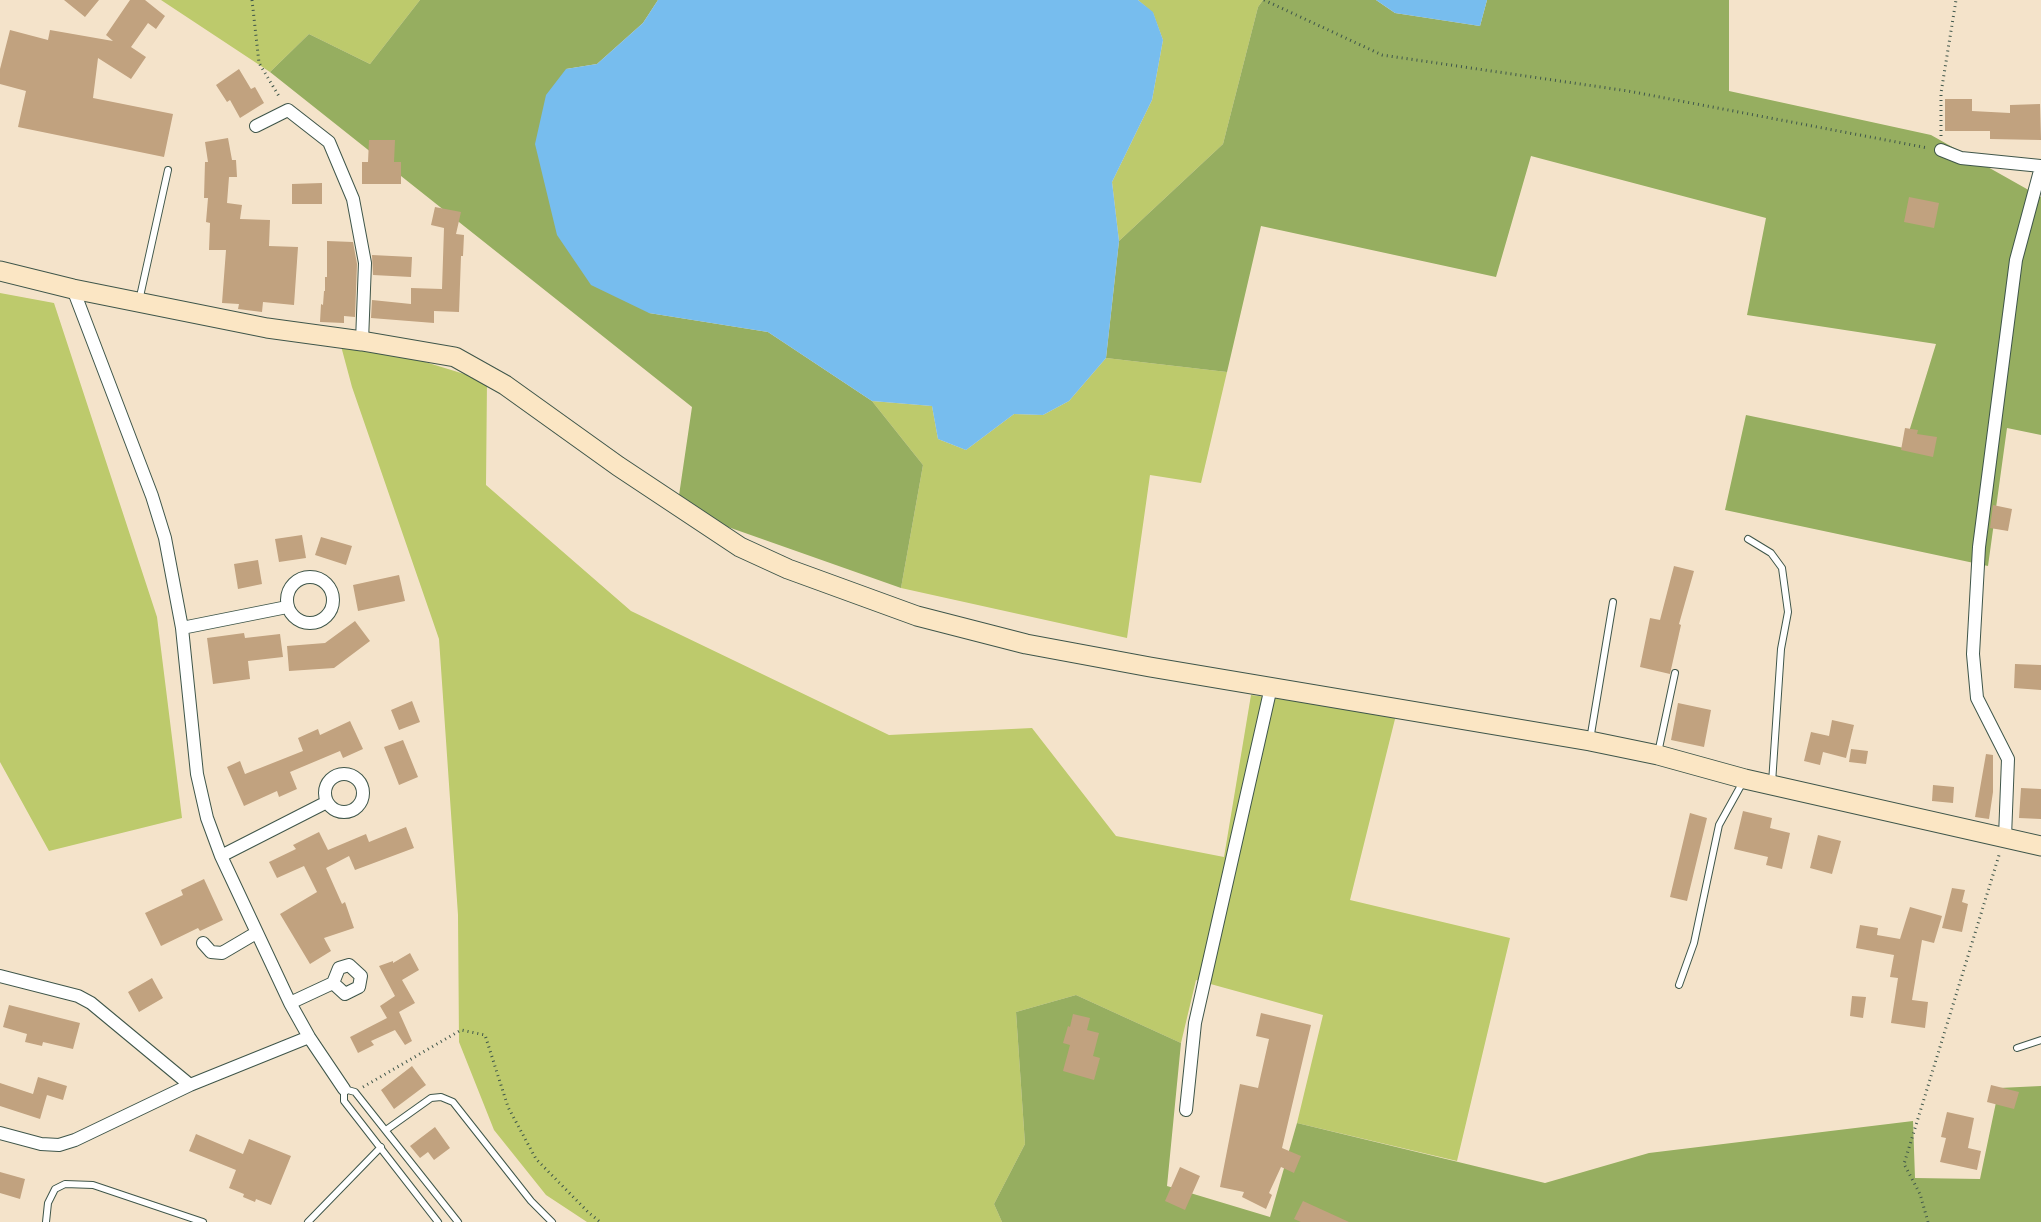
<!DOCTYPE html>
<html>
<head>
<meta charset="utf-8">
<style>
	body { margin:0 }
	canvas { display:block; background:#f4e3ca }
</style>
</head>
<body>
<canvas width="2041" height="1222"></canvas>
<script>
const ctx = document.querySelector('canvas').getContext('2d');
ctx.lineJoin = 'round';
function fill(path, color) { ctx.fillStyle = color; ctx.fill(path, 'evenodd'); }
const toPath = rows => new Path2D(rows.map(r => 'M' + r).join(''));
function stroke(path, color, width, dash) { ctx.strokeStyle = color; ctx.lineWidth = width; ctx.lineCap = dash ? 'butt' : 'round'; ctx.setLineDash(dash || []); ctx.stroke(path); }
fill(toPath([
	[161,0,420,0,370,64,309,34,270,72],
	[1138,0,1263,0,1258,7,1223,144,1119,241,1112,182,1152,100,1163,40,1153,13],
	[0,293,54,303,157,617,182,818,49,851,0,762],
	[341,346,409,357,487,381,486,485,631,611,889,735,1032,728,1116,836,1224,857,1251,695,1396,715,1350,900,1510,938,1457,1161,1297,1123,1323,1015,1196,980,1181,1043,1076,995,1016,1012,1025,1144,994,1204,1002,1222,587,1222,546,1195,494,1130,459,1042,458,915,439,639,352,387],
	[1106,358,1227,372,1201,483,1150,475,1127,638,901,588,923,465,872,401,932,406,938,439,966,450,1014,414,1043,415,1069,401]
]), '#bdca6c');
fill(toPath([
	[420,0,658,0,643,23,597,64,566,69,649,313,768,332,872,401,923,465,901,588,677,509,692,407,270,72,309,34,370,64],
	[1263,0,1376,0,1395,13,1480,26,1487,0,1729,0,1729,91,1931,135,2041,197,2041,435,2007,428,1988,566,1725,510,1746,415,1904,448,1936,344,1747,315,1766,218,1531,156,1496,277,1261,226,1227,372,1106,358,1119,241,1223,144,1258,7],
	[1076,995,1181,1043,1167,1186,1270,1217,1297,1123,1545,1183,1649,1153,1913,1121,1915,1178,1980,1179,1999,1088,2041,1086,2041,1222,1002,1222,994,1204,1025,1144,1016,1012]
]), '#96ae60');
fill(toPath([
	[658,0,1138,0,1153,12,1163,40,1152,100,1112,182,1119,241,1106,358,1069,401,1043,415,1014,414,966,450,938,439,932,406,872,401,768,332,649,313,591,285,557,235,535,144,546,95,566,69,597,64,643,23],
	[1376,0,1487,0,1480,26,1395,13]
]), '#77bdee');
fill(toPath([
	[64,0,99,0,85,17],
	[130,0,145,0,165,16,156,29,148,23,131,47,146,57,131,79,98,58,93,98,173,114,164,157,18,127,26,91,0,84,0,69,10,30,48,40,50,30,113,41,106,35],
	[239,69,251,89,255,87,264,103,240,118,230,100,227,102,216,85],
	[1945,99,1972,99,1972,111,2010,113,2010,105,2040,104,2041,140,1990,139,1990,131,1945,131],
	[228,138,232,160,236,160,237,177,229,177,227,203,242,205,240,219,270,220,269,246,298,247,294,305,263,302,262,312,238,309,239,304,222,303,226,250,209,250,210,223,206,222,208,198,204,198,205,162,208,162,205,142],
	[369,140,395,140,394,162,401,162,401,184,362,184,362,162,368,162],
	[322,183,322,204,292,204,292,184],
	[1909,197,1939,203,1934,228,1904,222],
	[435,207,461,212,456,234,464,235,463,256,461,256,459,312,434,311,434,323,371,318,372,300,411,304,411,288,442,289,444,228,431,225],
	[327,241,353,242,357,264,355,317,344,316,344,323,320,322,321,304,323,305,324,291,325,291,325,277,327,277],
	[372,255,412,257,411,277,373,275],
	[1905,428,1918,430,1917,434,1937,437,1933,457,1901,450],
	[1993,505,2012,509,2008,531,1990,528],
	[302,535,306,558,279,562,275,539],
	[321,537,352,546,346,565,315,555],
	[258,560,262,584,238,589,234,564],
	[1674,566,1694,571,1679,624,1681,625,1670,674,1640,667,1650,618,1660,620],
	[399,575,405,601,358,611,353,585],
	[355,621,370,641,334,668,289,671,287,646,325,643],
	[244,633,245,638,280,634,283,657,248,661,250,679,213,684,207,638],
	[2015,664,2041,665,2041,690,2014,688],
	[412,701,420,722,399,730,391,710],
	[1678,703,1711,710,1704,747,1671,740],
	[1832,720,1854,725,1846,758,1823,752,1820,765,1804,761,1811,732,1829,736],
	[350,721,363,749,343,758,340,751,290,772,297,789,279,797,277,791,244,806,227,767,240,761,245,774,303,751,298,738,318,729,320,735],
	[403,740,418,777,399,785,384,747],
	[1851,749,1868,751,1866,764,1849,762],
	[1986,754,1993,755,1993,792,1989,819,1975,817],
	[1933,785,1954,787,1953,803,1932,801],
	[2021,788,2041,789,2041,819,2019,818],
	[1743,811,1772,818,1770,828,1790,833,1782,869,1766,865,1768,857,1734,849],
	[1690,813,1707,818,1687,901,1670,897],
	[406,827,414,848,355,870,349,856,326,868,342,904,345,902,354,928,324,938,331,951,310,964,280,914,317,892,304,866,277,878,269,862,296,849,293,845,319,832,328,850,366,834,369,842],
	[1818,835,1841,841,1832,874,1810,868],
	[204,879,223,920,200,931,198,928,161,946,145,913,183,895,181,890],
	[1952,888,1965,890,1962,902,1968,904,1962,932,1942,928],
	[1910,907,1942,916,1934,943,1922,940,1912,1000,1928,1002,1925,1028,1891,1023,1898,978,1890,977,1894,955,1856,948,1860,925,1878,928,1877,935,1900,939],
	[410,953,419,970,402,980,415,1003,399,1012,412,1041,405,1045,395,1030,371,1041,374,1045,358,1053,350,1037,387,1018,380,1006,395,996,379,966,393,961,393,963],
	[152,978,163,998,139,1012,128,992],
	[1852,996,1866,997,1863,1018,1850,1016],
	[9,1005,80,1023,73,1049,43,1042,42,1046,25,1042,27,1034,3,1027],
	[1261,1013,1311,1025,1282,1148,1301,1156,1294,1173,1281,1167,1269,1193,1272,1195,1266,1209,1242,1197,1244,1192,1220,1187,1240,1084,1258,1088,1269,1039,1256,1036],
	[1073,1014,1090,1018,1087,1030,1099,1033,1093,1056,1100,1058,1094,1080,1063,1071,1070,1045,1063,1043,1068,1026,1070,1027],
	[412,1066,426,1085,394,1109,381,1090],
	[38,1077,67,1086,63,1100,47,1095,40,1119,0,1106,0,1083,33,1094],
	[1991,1085,2019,1092,2014,1109,1987,1102],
	[1947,1112,1974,1118,1968,1148,1981,1151,1977,1170,1940,1162,1946,1138,1941,1137],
	[435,1127,450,1148,434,1160,428,1152,420,1158,410,1146],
	[196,1134,243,1154,249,1139,291,1156,271,1205,256,1199,255,1202,243,1197,244,1194,229,1188,236,1170,189,1151],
	[1180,1167,1200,1176,1185,1210,1165,1201],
	[0,1172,25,1179,20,1199,0,1193],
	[1303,1201,1349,1222,1301,1222,1294,1219]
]), '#c1a27f');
const service = toPath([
	[139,301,168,170],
	[1748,539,1771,553,1782,568,1788,612,1781,649,1772,783],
	[1590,740,1613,602],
	[1658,753,1675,673],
	[1679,985,1694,943,1719,825,1744,780],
	[2017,1048,2041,1040],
	[386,1130,431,1098,441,1097,453,1102,531,1201,552,1222],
	[46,1222,48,1203,55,1189,65,1184,93,1185,203,1222],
	[308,1222,381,1147],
	[438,1222,344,1101,344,1089,355,1092,458,1222]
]);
const minor = toPath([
	[256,126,288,110,329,142,353,199,365,263,362,341],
	[1941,150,1961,158,2041,166],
	[73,289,152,496,165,538,182,628,197,774,207,818,221,856,290,1003,309,1037,344,1089],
	'287 600a23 23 0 1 1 46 0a23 23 0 1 1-46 0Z',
	[182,628,287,607],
	'325 793a19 19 0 1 1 38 0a19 19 0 1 1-38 0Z',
	[2005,837,2008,759,1977,698,1973,654,1979,547,2016,260,2041,167],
	[221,856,327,802],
	[203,943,211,952,222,953,256,933],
	[349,965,361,976,359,987,345,994,333,983,339,968,349,965],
	[0,976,78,996,91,1003,190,1085],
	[290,1003,333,983],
	[1186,1110,1195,1023,1271,687],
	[0,1133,41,1144,59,1145,75,1140,190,1085,309,1037]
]);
const secondary = toPath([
	[0,271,73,289,267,328,362,341,455,357,505,385,618,466,740,547,788,569,917,616,1026,644,1150,667,1590,741,1658,755,1745,779,2041,846]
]);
stroke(service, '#3f564a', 8);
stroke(minor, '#3f564a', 14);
stroke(secondary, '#3f564a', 21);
stroke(toPath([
	[252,0,259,63,280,98],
	[1264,0,1382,55,1628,91,1928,148],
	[1941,136,1941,93,1956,0],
	[363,1087,461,1030,485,1035,508,1107,536,1159,588,1212,600,1222],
	[1928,1222,1920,1194,1904,1164,2000,852]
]), '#3f564a', 3, [1, 4]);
stroke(service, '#fff', 6);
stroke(minor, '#fff', 12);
stroke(secondary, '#fbe6c4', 19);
</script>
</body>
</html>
